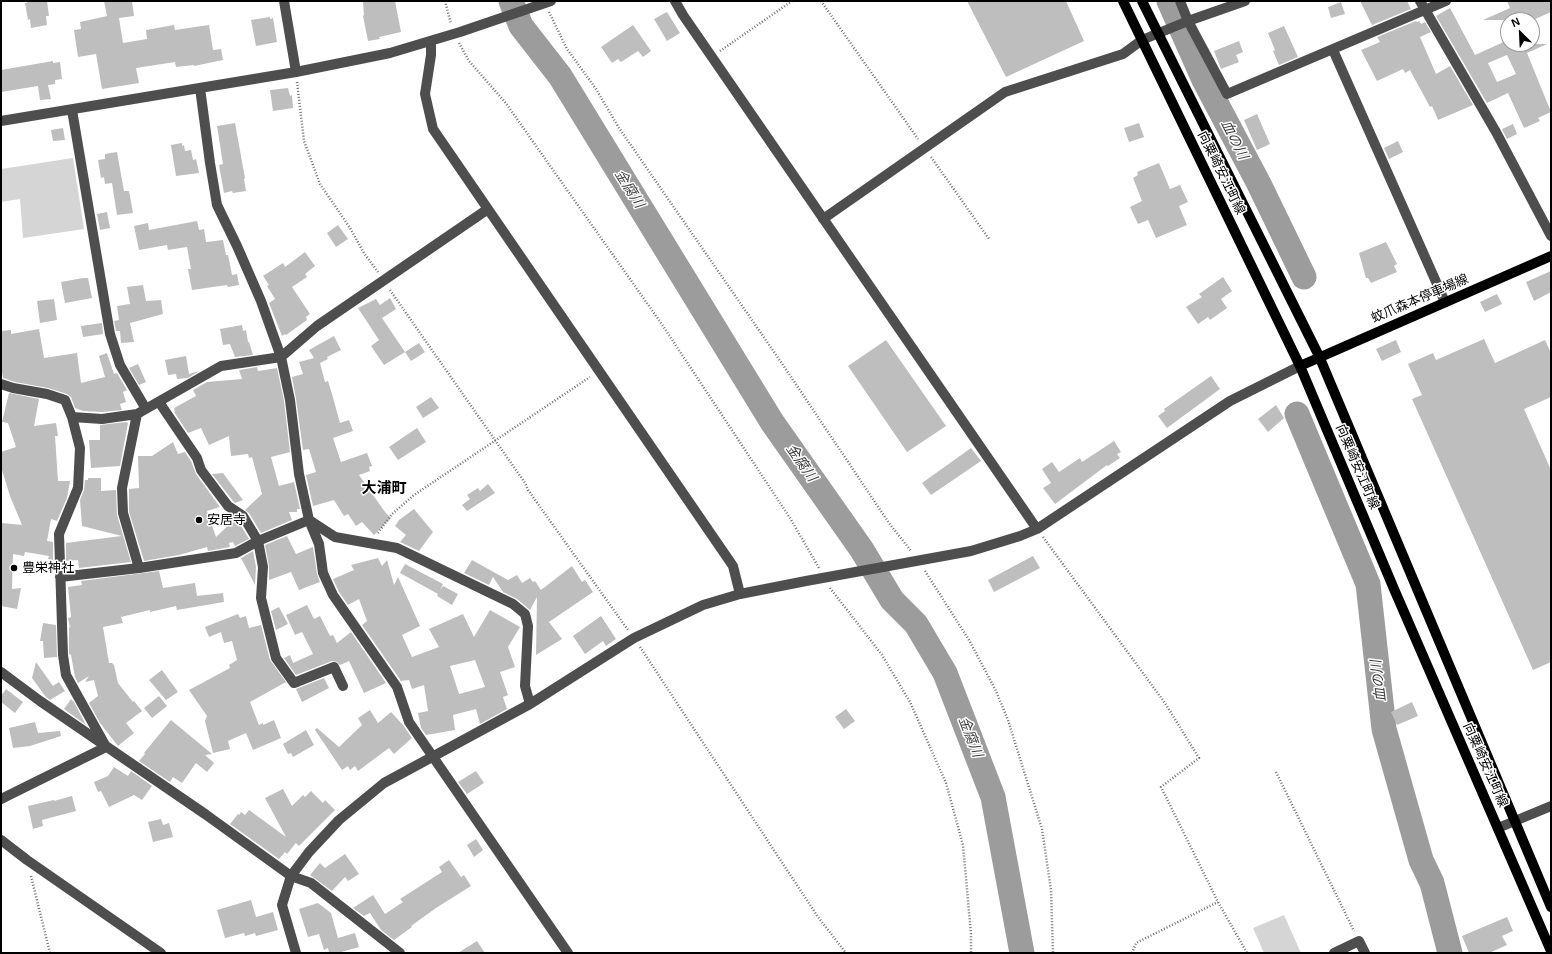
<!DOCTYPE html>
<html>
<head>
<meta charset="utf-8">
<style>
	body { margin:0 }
	#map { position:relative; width:1552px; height:954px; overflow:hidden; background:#fff; font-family:Helvetica,sans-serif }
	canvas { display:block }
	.frame { position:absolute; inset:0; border:2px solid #000; pointer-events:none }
	.north { position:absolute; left:1500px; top:12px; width:40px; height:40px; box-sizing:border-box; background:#fff; border:1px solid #999; border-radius:50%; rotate:336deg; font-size:11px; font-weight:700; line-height:16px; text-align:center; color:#000 }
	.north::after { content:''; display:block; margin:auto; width:14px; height:18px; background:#000; clip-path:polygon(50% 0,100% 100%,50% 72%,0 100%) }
</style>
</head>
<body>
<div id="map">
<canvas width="1552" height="954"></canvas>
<div class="frame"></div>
<div class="north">N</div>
</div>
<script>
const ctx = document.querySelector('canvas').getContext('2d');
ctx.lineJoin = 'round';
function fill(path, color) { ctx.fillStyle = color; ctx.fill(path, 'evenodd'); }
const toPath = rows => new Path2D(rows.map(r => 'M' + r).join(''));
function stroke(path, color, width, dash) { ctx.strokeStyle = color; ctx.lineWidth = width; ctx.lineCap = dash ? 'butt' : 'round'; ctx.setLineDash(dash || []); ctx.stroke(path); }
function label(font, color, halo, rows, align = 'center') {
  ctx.font = font + ' Helvetica,"Noto Sans JP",sans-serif'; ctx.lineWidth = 3; ctx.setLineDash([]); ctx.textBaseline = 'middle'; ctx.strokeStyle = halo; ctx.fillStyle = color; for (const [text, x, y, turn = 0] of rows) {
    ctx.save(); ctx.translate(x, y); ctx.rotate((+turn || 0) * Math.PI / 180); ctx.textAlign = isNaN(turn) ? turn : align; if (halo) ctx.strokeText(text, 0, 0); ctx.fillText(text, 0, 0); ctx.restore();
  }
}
fill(toPath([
	[73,158,84,229,23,238,20,199,1,202,1,169],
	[1284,915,1301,953,1264,953,1253,928]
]), '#d5d5d5');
stroke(toPath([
	[511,1,521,26,560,76,772,422,862,550,892,600,916,624,945,673,993,797,1022,953],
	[1169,1,1204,80,1259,184,1304,277],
	[1297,414,1368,584,1384,729,1421,860,1432,883,1450,953]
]), '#9c9c9c', 25);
fill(toPath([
	[26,1,47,1,49,16,46,16,47,25,31,28,30,19,28,20,25,3,27,3],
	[104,1,132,1,134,16,119,18,123,43,147,39,146,30,174,25,175,30,209,25,213,50,221,49,223,60,194,66,194,65,176,67,175,62,136,68,139,83,102,89,96,54,78,57,74,30,81,29,80,22,107,16],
	[363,1,395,1,401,32,379,37,380,39,368,41,363,16,364,15],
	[967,1,1066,1,1084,41,1006,77],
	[1360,1,1407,1,1411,9,1372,25],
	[1507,1,1551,1,1551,12,1533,20,1483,20,1510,8],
	[1341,2,1345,14,1331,18,1328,7],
	[1450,8,1475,55,1508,40,1508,44,1547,44,1527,53,1551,112,1538,118,1540,121,1524,128,1508,93,1487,103,1436,16],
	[1507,55,1516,74,1497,82,1488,63],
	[667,12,680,33,667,41,654,19],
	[270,17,270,19,273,18,277,42,256,46,251,20],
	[1416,21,1417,22,1419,21,1421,24,1425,22,1431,32,1420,37,1436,74,1450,66,1473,105,1438,120,1432,106,1430,107,1410,70,1405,73,1403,69,1377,81,1361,50,1380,42,1377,37],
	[633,25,651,51,643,57,638,51,621,62,618,59,612,63,601,47],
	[1284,26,1298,57,1279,65,1273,51,1275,50,1268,33],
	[1239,41,1243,52,1236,55,1239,62,1221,69,1214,51],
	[53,61,53,63,60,62,62,79,55,80,55,84,48,85,51,99,40,100,38,86,1,92,1,70],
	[288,88,290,96,292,95,293,108,273,111,270,90],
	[1257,114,1270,144,1257,150,1244,120],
	[235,123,245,178,244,179,246,191,233,193,232,191,224,193,219,165,223,164,217,126],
	[1139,123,1144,137,1129,142,1124,128],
	[1513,124,1517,134,1507,139,1502,129],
	[63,128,65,140,53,141,51,130],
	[1398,141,1403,152,1389,159,1384,148],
	[182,143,182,146,184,145,185,151,191,150,193,160,196,159,199,173,176,176,171,145],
	[117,152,124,191,129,191,133,213,117,215,112,183,105,184,104,177,101,178,98,160,105,159,105,154],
	[1159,163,1170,189,1180,185,1188,202,1179,206,1187,225,1156,238,1148,220,1138,224,1130,207,1142,201,1133,178,1138,175,1137,172],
	[107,212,110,228,100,230,97,214],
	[197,221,199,230,204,229,206,242,223,240,226,255,228,255,232,275,237,274,239,285,228,287,227,285,192,290,188,269,191,269,187,247,168,250,167,245,139,250,134,226,148,223,149,230],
	[338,225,348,239,336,247,327,233],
	[1386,242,1397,264,1394,266,1397,272,1371,283,1368,278,1366,278,1359,253],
	[305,252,315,266,305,274,307,277,292,287,310,314,306,317,307,320,286,335,285,334,282,336,269,303,275,299,267,286,269,285,263,276,283,263,285,267],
	[1551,271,1551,292,1534,301,1526,282],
	[1223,277,1232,291,1221,299,1227,308,1210,320,1208,317,1198,324,1186,307,1202,297,1199,294],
	[83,278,88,278,92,298,65,303,61,282],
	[143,285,146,301,161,300,163,314,130,323,134,342,121,343,120,331,116,331,114,321,119,320,117,306,130,304,127,287],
	[1497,294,1502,304,1485,312,1480,302],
	[390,298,396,309,382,318,405,352,384,365,371,346,379,340,358,308,376,299,380,305],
	[54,299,57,320,40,323,37,301],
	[102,323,103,334,83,337,81,326],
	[242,325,243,331,246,330,248,342,249,342,253,355,235,357,230,344,223,345,220,329],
	[39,329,44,358,77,353,81,383,105,377,99,356,107,353,114,374,117,373,127,390,123,392,126,402,120,404,122,410,102,412,83,411,75,408,71,397,67,394,48,388,15,382,3,378,1,365,1,331,11,330,11,334],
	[334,336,341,350,327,357,328,359,320,363,325,382,328,381,332,394,340,423,349,420,353,431,333,438,341,462,367,453,372,466,369,467,370,471,359,475,385,512,391,518,374,535,362,522,356,526,348,514,344,516,334,500,313,506,306,475,316,472,309,449,303,450,296,399,292,377,303,374,299,362,314,358,309,350],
	[1484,339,1495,363,1545,340,1551,353,1551,397,1524,409,1551,470,1551,662,1533,670,1412,399,1422,395,1408,364,1433,353,1436,360],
	[886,340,946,426,907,452,848,366],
	[1396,340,1401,352,1382,361,1376,349],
	[419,343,425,352,411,361,405,352],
	[186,356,189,374,199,371,188,378,177,379,176,374,168,375,165,360],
	[138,364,146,382,139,385,129,368],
	[257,367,258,371,277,368,284,401,290,452,271,457,279,486,294,482,300,509,297,509,297,512,289,512,292,520,261,533,249,513,245,510,262,494,252,457,249,458,248,454,231,456,229,436,209,445,201,428,188,433,174,412,175,412,174,408,196,396,193,390,207,382,242,379,239,370],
	[1211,376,1220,389,1167,428,1158,416,1165,411,1164,409],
	[9,393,39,399,34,426,56,423,58,436,55,436,58,481,70,481,67,498,57,521,51,519,47,541,53,542,53,560,48,559,49,556,25,552,24,556,13,554,12,589,21,588,17,609,1,606,2,523,22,525,10,496,1,467,1,452,16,447,8,423,2,422],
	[431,397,439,408,423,418,416,407],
	[1276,405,1284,418,1268,432,1258,419],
	[126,422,128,423,120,466,91,468,89,440,100,440,100,425],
	[417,428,426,442,398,460,389,447],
	[1114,441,1121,452,1117,454,1120,458,1108,466,1107,465,1055,504,1043,488,1051,483,1042,469,1052,462,1059,472,1080,458,1082,462],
	[173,442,178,454,185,452,191,461,196,474,220,507,207,511,216,537,235,519,238,521,249,539,235,546,233,542,229,543,230,547,208,551,207,547,179,555,144,561,129,512,129,489,139,488,138,456,152,456],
	[971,448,981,461,931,495,922,483],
	[223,473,243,500,235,503,233,501,212,474],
	[88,478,101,478,101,491,116,490,117,515,131,562,79,568,78,560,66,561,66,543,122,536,82,526,80,500,84,490,85,480,88,480],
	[488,484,495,493,467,511,462,505,470,499,467,495,478,488,480,491],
	[414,509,433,532,419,551,400,542,406,535,395,526,399,520],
	[287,536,296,554,313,547,317,574,320,582,299,590,291,572,269,580,269,566,265,545],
	[253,551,256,567,255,585,241,558],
	[1033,556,1040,568,994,592,988,580],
	[378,558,382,566,387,560,394,585,398,577,420,626,402,635,412,657,439,647,429,629,463,614,474,637,490,610,520,627,508,647,515,667,500,672,508,695,503,697,507,709,480,724,476,709,453,715,455,730,426,735,421,728,418,713,428,711,424,685,412,689,409,680,401,681,362,625,367,621,359,599,348,605,339,592,333,579,354,570,351,565],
	[475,660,485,687,459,694,450,666],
	[472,560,508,580,517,575,522,583,530,578,533,582,535,581,541,590,572,566,582,582,585,580,593,592,549,622,562,639,536,655,537,597,530,610,517,599,503,592,493,577,489,585,464,573],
	[405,564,443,584,440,590,443,586,458,594,452,605,437,596,438,594,400,573],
	[159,571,163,588,195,583,197,596,223,593,224,602,177,610,176,606,150,612,150,610,121,617,123,623,103,627,109,663,112,663,114,665,118,683,133,702,134,701,142,711,126,723,134,733,118,746,100,723,89,703,98,696,94,680,85,682,89,676,78,683,75,677,71,655,69,654,69,627,70,628,68,618,71,617,68,587,82,585,81,581],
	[307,605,314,619,320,616,330,636,333,635,337,643,351,632,386,683,364,693,349,661,340,665,337,662,332,661,296,675,284,658,290,655,293,663,313,654,302,632,295,635,286,615],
	[279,607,288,624,276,630,271,611],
	[238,614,240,618,246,616,249,628,261,625,270,660,286,682,250,702,259,725,263,723,263,725,274,720,281,738,253,750,246,733,228,741,230,749,213,753,205,721,207,716,189,690,230,668,229,665,237,660,232,641,224,643,221,632,209,637,205,627],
	[601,616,616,639,606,646,603,641,585,654,573,636],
	[43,623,56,625,57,657,44,658,43,641,40,641],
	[36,662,53,686,59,682,65,691,50,700,45,696,32,678],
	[162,670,178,692,166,700,149,680],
	[324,678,329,688,302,702,296,689],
	[6,689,23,702,15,713,1,702,1,696],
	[159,696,167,706,152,718,144,708],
	[71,699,74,702,86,725,64,709],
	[1412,702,1418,716,1397,725,1391,712],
	[846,709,855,721,844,729,835,717],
	[370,710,378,723,391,712,403,725,412,738,394,754,389,748,358,771,355,766,350,770,348,766,342,770,315,730,317,728,339,747,362,725,358,718],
	[171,720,212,754,205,755,214,763,207,772,196,763,182,783,173,777,170,782,139,761,145,754,144,753],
	[35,722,38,733,60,731,61,736,30,746,13,748,9,728],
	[306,730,314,745,293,757,291,753,288,754,283,744],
	[114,767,128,776,131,771,152,786,142,800,134,795,109,807,101,791,98,792,94,782,108,776],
	[476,771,484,783,467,794,458,782],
	[283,789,292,806,303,795,305,797,311,791,323,803,325,800,335,810,299,846,296,843,287,854,285,852,279,859,230,824,238,814,239,815,241,812,245,815,249,810,286,837,265,798],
	[72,796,76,811,42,820,43,826,33,829,28,806,54,800,54,801],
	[161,819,163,825,169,823,173,837,153,842,148,822],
	[476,839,483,850,474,857,467,845],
	[345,854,359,874,348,881,345,877,332,891,310,875,320,863,325,868],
	[449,860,461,877,464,875,471,886,436,908,411,926,412,927,394,940,381,930,370,913,364,916,353,908,373,895,385,914,403,902,400,899,442,872,439,867],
	[251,900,256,917,273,912,278,930,256,936,255,933,245,936,244,933,225,938,217,910],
	[318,903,331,913,338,938,355,933,359,947,338,953,329,953,328,948,324,950,319,934,308,937,299,909],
	[1507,917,1513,931,1502,936,1507,945,1489,953,1469,953,1462,936],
	[477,941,485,953,458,953]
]), '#bebebe');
stroke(toPath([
	[445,1,451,24],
	[821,1,918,139],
	[549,12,567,49,596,89,619,128,781,362,889,523,911,551],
	[459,43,469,61,505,102,661,323,790,518,819,568],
	[720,51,792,1],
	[297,82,304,141,320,184,350,228,364,253,378,272],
	[931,157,989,239],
	[390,290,525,483,528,490,628,630],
	[378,533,392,514,414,495,590,377],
	[1043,537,1165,703,1199,758,1161,787,1218,902,1247,953],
	[925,571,969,640,996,691,1008,720,1042,829,1051,890,1053,953],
	[830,588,882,655,910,702,946,783,963,845,971,934,971,953],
	[640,647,818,917,846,953],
	[1276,772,1354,931],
	[31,876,50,953],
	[1132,953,1136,943,1218,902]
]), '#707070', 2.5, [1, 2]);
stroke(toPath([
	[284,1,296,72],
	[675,1,683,15,1037,529],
	[1180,1,1188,21,1227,94,1446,1],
	[1420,1,1496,132,1551,236],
	[431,41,431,55,425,94,433,129,733,566,740,594],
	[1333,50,1445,302],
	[200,88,210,163,217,205,237,246,261,301,281,357,290,400,299,474,309,520,319,544,323,573,333,595,397,687,409,722,568,953],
	[72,110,110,334,120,365,146,409],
	[1,121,296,72,390,53,460,32,551,1],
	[823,219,1005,92,1123,54,1142,40,1188,21,1245,1],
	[1,384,13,388,47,394,65,400,72,417,80,448,78,488,59,534,63,655,66,675,105,745],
	[159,402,197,458,201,470,228,506,243,516,258,541,309,520,335,537,397,548,513,604,525,614,528,626,525,686,530,704],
	[72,417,102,419,137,414,221,366,281,357,317,326,488,209],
	[139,568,236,553,258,541,263,567,261,598,276,658,294,683,334,667,343,686],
	[60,577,139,568,123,513,122,488,137,414],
	[1,672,40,701,205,814,291,876,311,883,400,953],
	[1,799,106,747],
	[1498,828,1551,806],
	[1,840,27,860,161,953],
	[296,953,282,905,291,876,309,852,339,820,384,783,530,704,634,638,703,605,740,594,806,581,971,551,1020,536,1037,529,1230,401,1300,366],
	[1334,953,1359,941,1365,953]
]), '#4e4e4e', 10);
stroke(toPath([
	[1123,1,1300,366,1394,589,1551,951],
	[1142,1,1319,356,1551,907],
	[1300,366,1551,256]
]), '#000', 10);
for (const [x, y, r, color] of [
	[199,520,4,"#000"],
	[14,568,4,"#000"]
]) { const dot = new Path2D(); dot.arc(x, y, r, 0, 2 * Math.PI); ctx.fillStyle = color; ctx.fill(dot); stroke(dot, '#fff', 1.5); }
label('13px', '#000', '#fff', [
	["向粟崎安江町線",1221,173,64],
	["蚊爪森本停車場線",1420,299,-23],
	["向粟崎安江町線",1357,467,67],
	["向粟崎安江町線",1485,765,66]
]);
label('13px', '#000', '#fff', [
	["安居寺",207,520],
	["豊栄神社",22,568]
], 'left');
label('italic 14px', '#3d3d3d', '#fff', [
	["血の川",1234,140,63],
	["金腐川",629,189,58],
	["金腐川",801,463,55],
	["血の川",1379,681,-97],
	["金腐川",970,737,69]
]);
label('bold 15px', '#000', '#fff', [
	["大浦町",384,489]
]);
</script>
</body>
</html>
